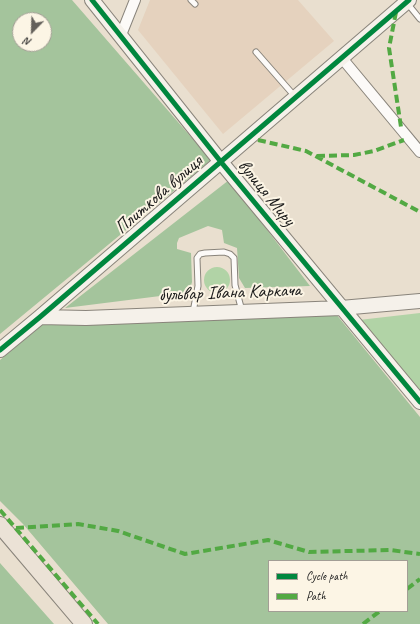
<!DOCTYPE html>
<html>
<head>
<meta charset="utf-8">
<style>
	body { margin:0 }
	#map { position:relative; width:420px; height:624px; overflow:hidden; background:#e9dfcf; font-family:Caveat,sans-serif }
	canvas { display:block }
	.legend { position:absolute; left:268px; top:560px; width:140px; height:52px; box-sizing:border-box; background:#fcf5e5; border:1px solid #a29e95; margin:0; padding:5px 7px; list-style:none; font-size:12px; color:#1c1c1c }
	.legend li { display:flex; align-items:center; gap:8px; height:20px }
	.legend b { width:20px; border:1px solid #a29e95 }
	.north { position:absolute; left:12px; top:12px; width:40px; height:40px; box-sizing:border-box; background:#fcf5e5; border:1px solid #a29e95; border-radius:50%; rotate:203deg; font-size:11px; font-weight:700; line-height:16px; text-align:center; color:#1c1c1c }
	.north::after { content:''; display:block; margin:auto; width:14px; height:18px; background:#64605b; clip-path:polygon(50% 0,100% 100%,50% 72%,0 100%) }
</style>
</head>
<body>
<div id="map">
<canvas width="420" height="624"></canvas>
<ul class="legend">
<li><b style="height:5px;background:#00873e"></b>Cycle path</li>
<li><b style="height:5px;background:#52a943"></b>Path</li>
</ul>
<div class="north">N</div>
</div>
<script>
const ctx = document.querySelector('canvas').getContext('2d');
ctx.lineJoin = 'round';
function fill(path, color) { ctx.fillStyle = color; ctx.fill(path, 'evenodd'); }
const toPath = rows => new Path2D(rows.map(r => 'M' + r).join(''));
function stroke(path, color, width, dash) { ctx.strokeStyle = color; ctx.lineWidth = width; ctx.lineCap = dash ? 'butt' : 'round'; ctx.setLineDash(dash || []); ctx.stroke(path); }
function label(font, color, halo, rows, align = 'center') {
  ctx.font = font + ' Caveat,sans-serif'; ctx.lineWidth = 4; ctx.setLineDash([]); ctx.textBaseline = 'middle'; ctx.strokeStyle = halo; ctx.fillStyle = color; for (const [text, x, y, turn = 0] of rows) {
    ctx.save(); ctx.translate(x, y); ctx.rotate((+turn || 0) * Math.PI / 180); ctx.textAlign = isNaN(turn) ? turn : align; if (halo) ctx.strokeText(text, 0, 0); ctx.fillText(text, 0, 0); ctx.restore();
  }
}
fill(toPath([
	[150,0,298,0,334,41,223,134,138,30]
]), '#e5d2be');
fill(toPath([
	'204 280a13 13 0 1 1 26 0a13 13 0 1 1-26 0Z',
	[420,313,420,392,359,320]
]), '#b1d3a6');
fill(toPath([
	[0,0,72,0,211,160,0,334],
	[20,20,44,20,44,44,20,44],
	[229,180,310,286,245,288,239,278,237,248,224,243,222,230,208,226,179,238,177,243,177,249,191,253,192,282,190,289,184,293,65,308],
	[336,314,420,417,420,624,108,624,23,524,0,501,0,360,42,325],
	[269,561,407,561,407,611,269,611],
	[0,563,54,624,0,624]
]), '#a4c49c');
const lane = toPath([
	[191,0,195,4],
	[407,3,420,19],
	[256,52,291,92],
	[193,312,198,286,197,258,200,254,205,253,224,252,230,254,234,258,235,285,242,311]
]);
const street = toPath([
	[121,35,135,0],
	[341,57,420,152]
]);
const secondary = toPath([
	[92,0,221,162,420,402],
	[40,317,86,318,341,308,420,301],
	[0,350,40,317,409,0]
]);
const primary = toPath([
	[0,525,84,624]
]);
stroke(lane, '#89847b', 7);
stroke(street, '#89847b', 12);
stroke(secondary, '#89847b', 16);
stroke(primary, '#89847b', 18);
stroke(lane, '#fcfaf8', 5);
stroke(street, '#fcfaf8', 10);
stroke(secondary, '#f5f1ea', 14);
stroke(primary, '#ebe2d6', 16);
stroke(toPath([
	[396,12,389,48,401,127],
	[258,140,306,151,420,212],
	[317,156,354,155,374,151,404,140],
	[0,510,98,624],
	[16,528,78,524,118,531,185,554,268,540,309,552,390,550,420,554],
	[407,589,420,579],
	[363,624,380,611]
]), '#52a943', 4, [8, 4]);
stroke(toPath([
	[92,0,221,162,420,402],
	[0,350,40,317,409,0]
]), '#00873e', 5);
label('19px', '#1c1c1c', '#fcf5e5', [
	["вулиця Миру",266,193,51],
	["Плиткова вулиця",159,195,-41],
	["бульвар Івана Каркача",230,293,-2]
]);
</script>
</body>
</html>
